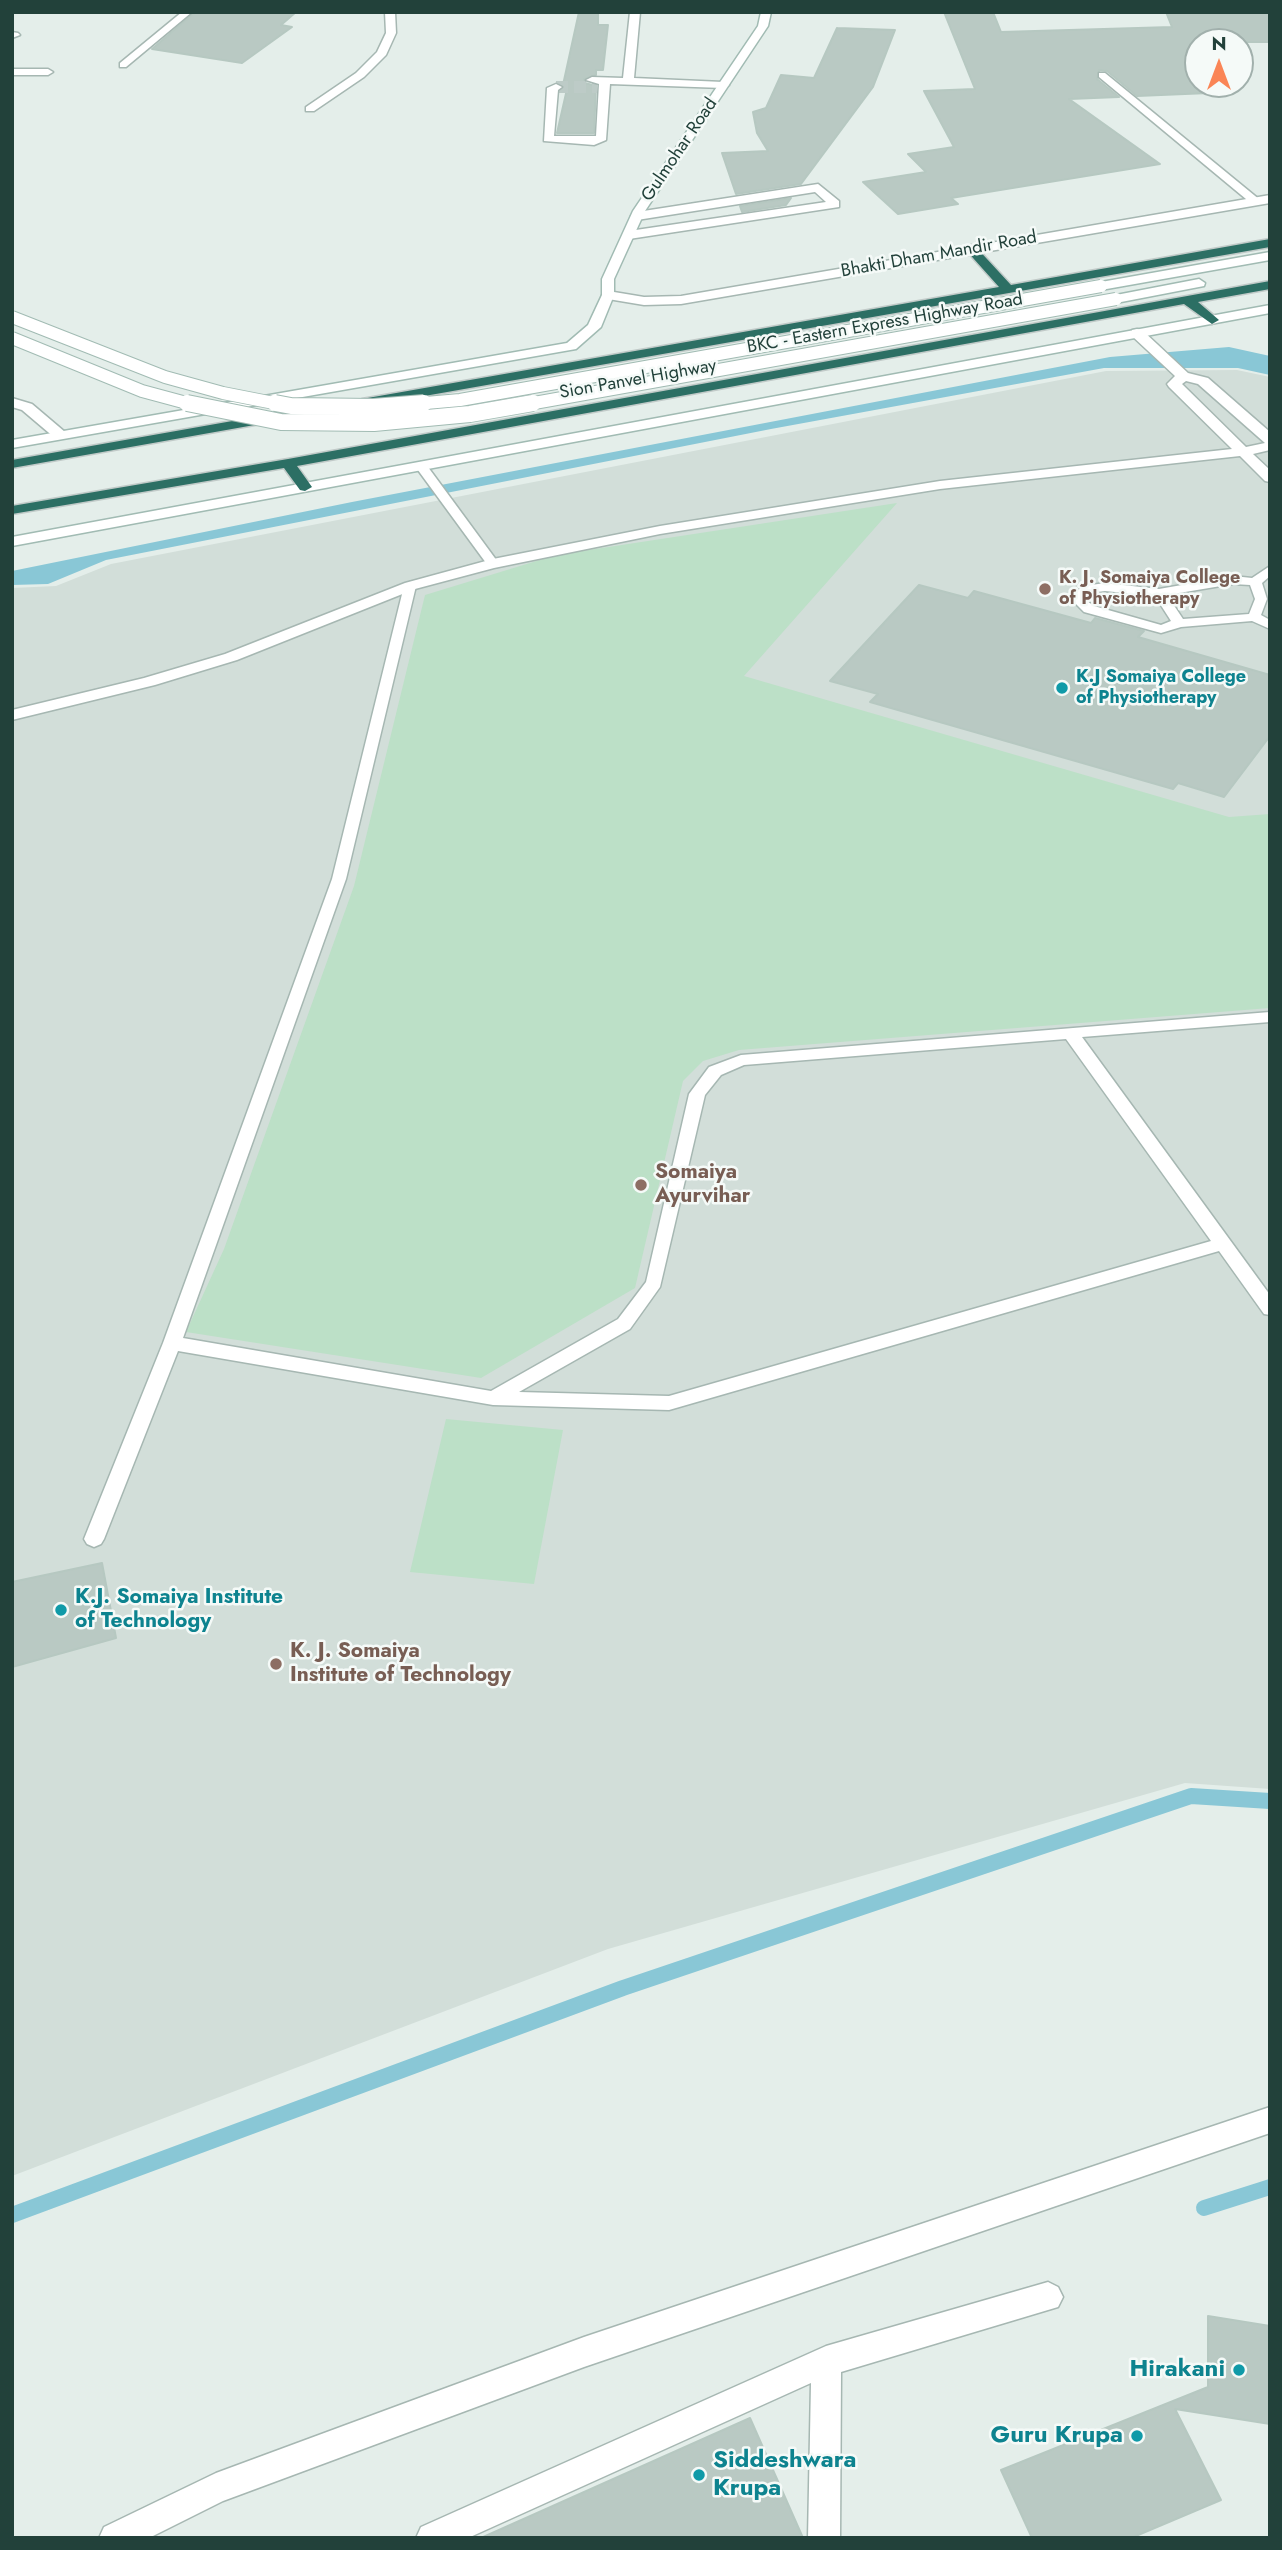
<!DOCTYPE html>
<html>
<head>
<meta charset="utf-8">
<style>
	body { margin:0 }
	#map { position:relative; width:1282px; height:2550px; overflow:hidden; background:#e4eeea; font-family:Jost,sans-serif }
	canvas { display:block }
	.frame { position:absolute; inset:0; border:14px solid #22413a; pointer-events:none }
	.north { position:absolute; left:1184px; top:28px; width:70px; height:70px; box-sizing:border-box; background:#f5faf8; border:2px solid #a1b0ac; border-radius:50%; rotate:0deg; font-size:19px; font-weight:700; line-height:28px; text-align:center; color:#22413a }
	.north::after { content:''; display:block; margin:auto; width:24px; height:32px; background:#fa8556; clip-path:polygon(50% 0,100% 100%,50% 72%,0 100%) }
</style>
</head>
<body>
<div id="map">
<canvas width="1282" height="2550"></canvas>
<div class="frame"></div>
<div class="north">N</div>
</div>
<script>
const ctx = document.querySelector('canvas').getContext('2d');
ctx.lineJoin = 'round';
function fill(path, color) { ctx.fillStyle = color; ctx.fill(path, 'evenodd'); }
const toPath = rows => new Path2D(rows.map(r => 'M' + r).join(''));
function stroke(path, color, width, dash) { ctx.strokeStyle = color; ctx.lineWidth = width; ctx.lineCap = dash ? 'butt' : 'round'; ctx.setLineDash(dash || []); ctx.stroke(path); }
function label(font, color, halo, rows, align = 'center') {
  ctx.font = font + ' Jost,sans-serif'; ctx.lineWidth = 5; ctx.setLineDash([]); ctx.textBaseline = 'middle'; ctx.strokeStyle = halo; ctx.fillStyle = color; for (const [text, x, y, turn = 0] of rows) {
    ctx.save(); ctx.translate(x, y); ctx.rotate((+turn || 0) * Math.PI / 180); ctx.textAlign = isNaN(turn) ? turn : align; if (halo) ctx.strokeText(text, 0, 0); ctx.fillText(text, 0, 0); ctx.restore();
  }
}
fill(toPath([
	[1237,370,1270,377,1270,1789,1185,1783,608,1949,12,2176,12,588,56,586,111,564,1106,371]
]), '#d2ded9');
fill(toPath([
	[897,503,744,676,1229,817,1270,814,1270,1008,739,1050,703,1061,683,1081,635,1288,481,1378,186,1332,224,1249,354,886,425,595,556,555],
	[446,1419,563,1430,534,1584,410,1572]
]), '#bce0c7');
fill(toPath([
	[1229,347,1270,356,1270,375,1238,368,1104,368,771,429,106,560,48,584,12,585,12,571,352,502,1110,357]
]), '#89c7d6');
stroke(toPath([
	[1204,2208,1270,2187],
	[12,2215,623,1988,1191,1796,1270,1801]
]), '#89c7d6', 16);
const building = toPath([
	[195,12,296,12,281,25,292,27,242,63,152,49,195,12],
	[579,12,598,12,598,25,608,25,603,70,596,70,596,75,584,79,585,83,596,86,594,133,557,133,567,89,563,89,563,85,579,12],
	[944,12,993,12,1001,32,1172,27,1166,12,1270,12,1270,42,1198,42,1198,84,1228,84,1233,92,1137,96,1107,71,1099,70,1097,79,1119,97,1069,99,1160,164,951,198,958,204,898,214,863,182,926,172,908,154,954,147,924,91,975,89,944,12],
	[837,28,895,30,873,87,801,184,736,194,722,153,768,151,757,133,753,112,766,108,781,75,814,78,837,28],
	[791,198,786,205,742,212,740,206,791,198],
	[919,585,968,598,974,591,1091,623,1095,618,1144,631,1138,637,1270,675,1270,736,1224,797,1178,783,1173,789,870,702,878,694,830,681,919,585],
	[102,1563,116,1638,12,1667,12,1582,102,1563],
	[1208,2316,1270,2326,1270,2424,1175,2409,1221,2500,1131,2538,1032,2538,1001,2470,1208,2387,1208,2316],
	[750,2418,803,2538,481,2538,750,2418]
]);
fill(building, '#b9c9c3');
stroke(building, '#b6c8c1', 2);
stroke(toPath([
	[556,87,597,87]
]), '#bdcbc7', 12, [12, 6]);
const lane = toPath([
	[182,12,192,12,126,67,120,67,120,63,182,12],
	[12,32,18,33,20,35,12,38,12,32],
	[12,69,48,69,53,72,48,75,12,75,12,69],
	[1099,73,1105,73,1260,200,1260,204,1252,204,1099,77,1099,73],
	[421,462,425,463,497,561,497,567,489,567,415,466,421,462],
	[1270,566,1270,576,1262,583,1267,599,1261,615,1270,620,1270,629,1252,621,1181,627,1161,633,1084,612,1074,602,1078,590,1084,586,1105,583,1159,589,1233,576,1252,578,1270,566],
	[1233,584,1250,585,1255,599,1249,614,1183,619,1167,595,1233,584],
	[1105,591,1155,596,1171,621,1161,625,1094,606,1087,601,1089,593,1105,591],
	[410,582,416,586,346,879,183,1338,491,1391,618,1319,646,1282,689,1094,709,1067,741,1055,1270,1012,1270,1022,1082,1037,1270,1295,1270,1315,1264,1314,1219,1251,669,1410,493,1405,178,1351,104,1539,101,1544,94,1547,87,1544,84,1539,163,1343,332,879,404,586,410,582],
	[1066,1039,1211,1241,669,1396,519,1392,630,1329,660,1287,705,1095,721,1075,744,1065,1066,1039]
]);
const street = toPath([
	[385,12,395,12,396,33,386,55,364,77,314,111,306,111,306,107,356,73,377,52,386,33,385,12],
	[630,12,640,12,634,78,723,82,729,85,723,88,610,84,606,140,594,145,544,141,547,88,556,84,562,87,558,90,554,136,596,136,599,84,586,80,592,77,623,78,630,12],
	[818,184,839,201,839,207,629,239,623,235,629,231,826,202,815,192,637,220,631,216,637,212,818,184],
	[1270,195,1270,203,681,304,644,305,608,299,602,295,608,291,644,297,681,296,1270,195],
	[1137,329,1142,330,1188,373,1208,378,1270,432,1270,450,1253,454,1270,470,1270,482,1265,481,1240,456,940,489,660,534,494,568,415,589,237,660,155,685,12,720,12,710,144,678,225,654,405,583,493,559,660,526,940,481,1232,449,1169,387,1167,384,1175,376,1132,336,1132,330,1137,329],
	[1186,381,1198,384,1265,443,1246,447,1182,384,1186,381],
	[12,398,32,404,65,432,65,438,55,438,22,410,12,407,12,398],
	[1270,2107,1270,2133,584,2367,223,2501,149,2538,99,2538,104,2527,216,2473,584,2337,1270,2107],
	[1048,2282,1058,2287,1063,2297,1058,2307,841,2372,840,2538,808,2538,811,2383,468,2538,416,2538,421,2527,826,2346,1048,2282]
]);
const secondary = toPath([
	[761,12,771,12,768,26,645,211,614,279,614,295,601,327,576,349,12,448,12,440,567,343,588,325,602,295,602,279,633,211,758,26,761,12],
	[1270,252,1270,260,1101,290,1095,286,1101,282,1270,252],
	[1199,279,1205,283,1204,286,1116,303,1110,299,1116,295,1199,279],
	[1270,305,1270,313,12,546,12,537,1270,305]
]);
const highway = toPath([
	[1270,239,1270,247,362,407,355,403,362,399,999,287,965,249,971,245,975,246,1011,285,1270,239],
	[1270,281,1270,289,1198,302,1219,320,1212,324,1184,304,297,466,312,487,305,491,300,490,284,468,12,514,12,506,288,459,1270,281],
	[272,414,277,415,277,421,12,468,12,460,272,414]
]);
stroke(lane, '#a6b7b2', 3);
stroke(street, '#a6b7b2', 3);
stroke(secondary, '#a1bbb3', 3);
stroke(highway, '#c1cac8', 3);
fill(lane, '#fff');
fill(street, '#fff');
fill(secondary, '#fff');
fill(highway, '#2c6f64');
const secondaryBridgeFar1 = toPath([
	[12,317,165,377,223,393,284,405],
	[12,338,142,391,194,405],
	[403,405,460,400,1101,286],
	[523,405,1116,299]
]);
const secondaryBridge = toPath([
	[187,403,281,422,374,423,470,414,533,403],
	[275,403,291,406,373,407,424,403]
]);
stroke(secondaryBridgeFar1, '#a1bbb3', 14, []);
stroke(secondaryBridge, '#a1bbb3', 18, []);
stroke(secondaryBridgeFar1, '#fff', 12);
stroke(secondaryBridge, '#fff', 16);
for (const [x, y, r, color] of [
	[1045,589,7,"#8d6e63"],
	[1062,688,7,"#0f9aa8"],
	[641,1185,7,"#8d6e63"],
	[61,1610,7,"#0f9aa8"],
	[276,1664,7,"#8d6e63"],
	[1239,2370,7,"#0f9aa8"],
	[1137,2436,7,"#0f9aa8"],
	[699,2475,7,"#0f9aa8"]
]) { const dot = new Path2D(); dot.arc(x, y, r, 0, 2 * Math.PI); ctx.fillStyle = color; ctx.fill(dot); stroke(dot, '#f5faf8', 2.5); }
label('18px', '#22413a', '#f5faf8', [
	["Gulmohar Road",680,150,-56],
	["Bhakti Dham Mandir Road",939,255,-10],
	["BKC - Eastern Express Highway Road",885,324,-10],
	["Sion Panvel Highway",638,380,-10]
]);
label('bold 18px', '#785e54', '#f5faf8', [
	["K. J. Somaiya College",1059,579],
	["of Physiotherapy",1059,600]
], 'left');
label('bold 18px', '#0d838f', '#f5faf8', [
	["K.J Somaiya College",1076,678],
	["of Physiotherapy",1076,699]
], 'left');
label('bold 21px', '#785e54', '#f5faf8', [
	["Somaiya",655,1173],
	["Ayurvihar",655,1197],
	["K. J. Somaiya",290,1652],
	["Institute of Technology",290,1676]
], 'left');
label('bold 21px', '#0d838f', '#f5faf8', [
	["K.J. Somaiya Institute",75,1598],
	["of Technology",75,1622]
], 'left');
label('bold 24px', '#0d838f', '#f5faf8', [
	["Hirakani",1225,2370],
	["Guru Krupa",1123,2436],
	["Siddeshwara",713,2461,"left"],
	["Krupa",713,2489,"left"]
], 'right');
</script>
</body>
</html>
